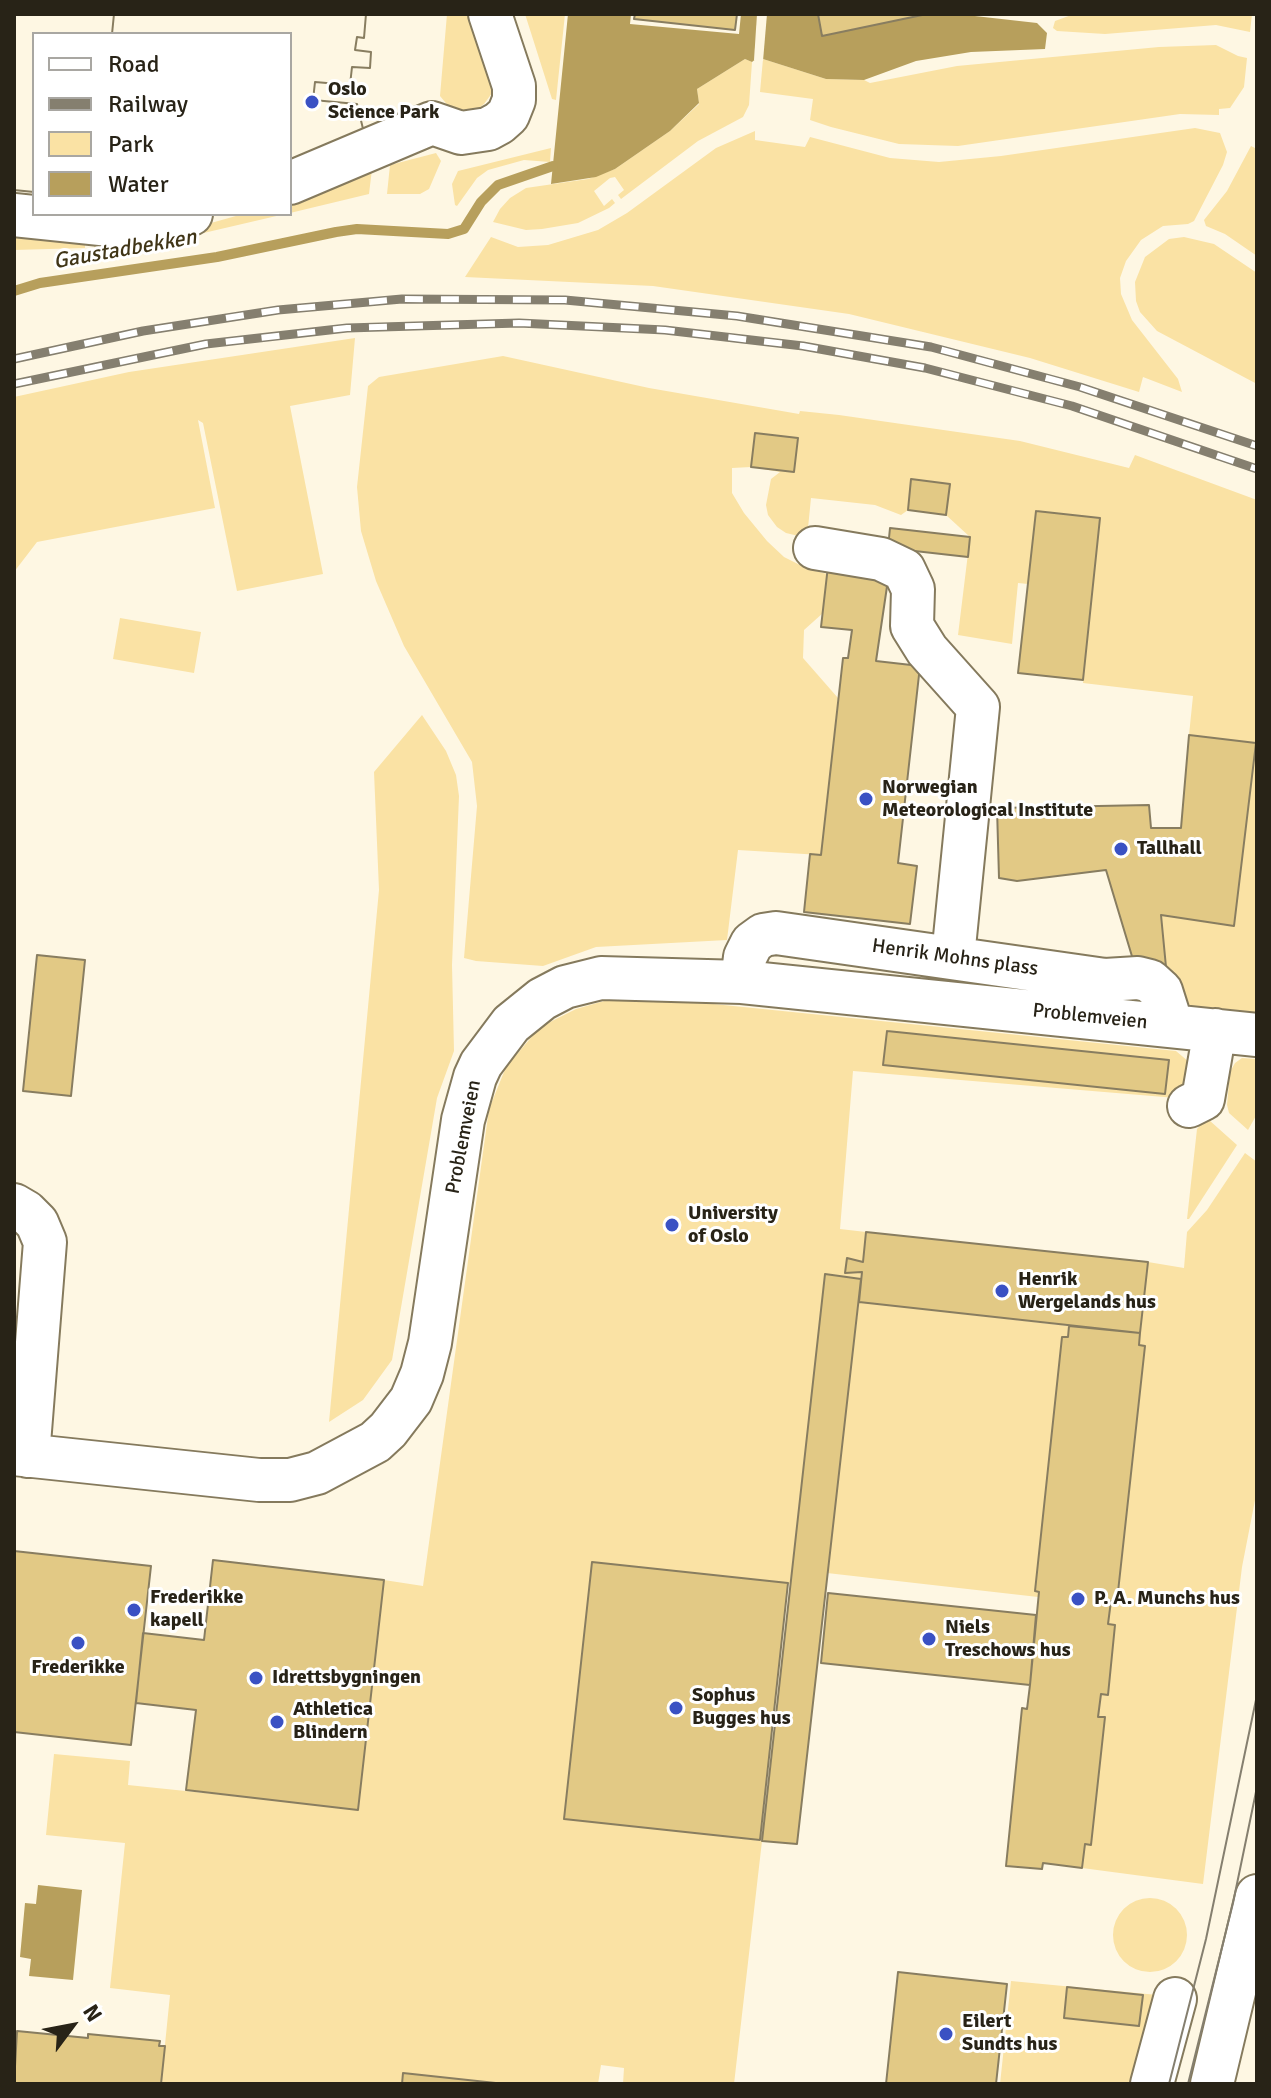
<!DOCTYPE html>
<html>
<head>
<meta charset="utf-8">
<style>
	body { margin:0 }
	#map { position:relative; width:1271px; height:2098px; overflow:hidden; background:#fef7e3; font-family:Signika,sans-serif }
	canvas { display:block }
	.frame { position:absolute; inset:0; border:16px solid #282317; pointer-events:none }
	.legend { position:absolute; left:32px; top:32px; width:260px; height:184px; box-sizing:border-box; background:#fff; border:2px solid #a9a7a2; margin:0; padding:10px 14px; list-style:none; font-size:24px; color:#282317 }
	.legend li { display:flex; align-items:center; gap:16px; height:40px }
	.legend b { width:40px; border:2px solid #a9a7a2 }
	.north { position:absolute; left:32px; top:1986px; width:80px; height:80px; -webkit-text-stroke:6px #fff; paint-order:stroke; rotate:58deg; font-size:22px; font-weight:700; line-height:32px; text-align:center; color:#282317 }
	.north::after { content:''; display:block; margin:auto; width:28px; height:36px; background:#282317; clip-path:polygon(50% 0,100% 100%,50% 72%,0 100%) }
</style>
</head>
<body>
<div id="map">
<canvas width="1271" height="2098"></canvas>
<div class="frame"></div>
<ul class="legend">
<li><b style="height:10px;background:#fff"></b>Road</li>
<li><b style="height:10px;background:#857f6f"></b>Railway</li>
<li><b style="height:22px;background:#fae2a4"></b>Park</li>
<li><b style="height:22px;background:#b79f5c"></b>Water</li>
</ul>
<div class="north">N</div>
</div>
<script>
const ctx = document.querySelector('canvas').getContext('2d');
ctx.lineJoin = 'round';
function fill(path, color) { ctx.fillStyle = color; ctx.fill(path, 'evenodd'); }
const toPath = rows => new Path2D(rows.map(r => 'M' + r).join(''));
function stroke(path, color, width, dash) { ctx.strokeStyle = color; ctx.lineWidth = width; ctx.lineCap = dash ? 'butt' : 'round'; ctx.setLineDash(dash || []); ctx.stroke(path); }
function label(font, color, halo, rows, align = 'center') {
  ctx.font = font + ' Signika,sans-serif'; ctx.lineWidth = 6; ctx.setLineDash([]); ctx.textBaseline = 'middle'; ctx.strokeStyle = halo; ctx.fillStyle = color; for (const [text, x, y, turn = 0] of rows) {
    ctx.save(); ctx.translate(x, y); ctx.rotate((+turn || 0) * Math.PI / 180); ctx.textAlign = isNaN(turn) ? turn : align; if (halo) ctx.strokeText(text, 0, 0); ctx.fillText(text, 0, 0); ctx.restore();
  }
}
fill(toPath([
	[447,14,471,14,495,89,484,104,472,114,450,108,440,96],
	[525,14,565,14,556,100,552,99],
	[1074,14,1204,15,1252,14,1250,32,1216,25,1105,34,1057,31,1053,28,1055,21],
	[1216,45,1238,56,1247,58,1244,87,1230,108,1219,109,1219,115,1180,114,958,146,899,144,831,127,810,120,813,99,760,92,763,59,826,79,864,80,870,83,957,66,1159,47],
	[745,59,752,62,749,105,743,117,698,141,621,199,618,195,624,190,615,177,610,178,594,191,604,206,612,199,615,203,609,208,578,223,542,229,526,230,493,222,500,209,510,198,526,188,588,179,615,169,670,131,699,104,697,89],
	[1195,128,1220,133,1227,152,1223,165,1194,221,1188,224,1163,226,1141,240,1126,261,1120,278,1121,294,1132,320,1178,379,1182,392,1143,377,1139,392,1030,358,849,314,653,286,465,277,491,237,518,247,548,245,598,230,627,213,716,148,755,131,755,140,805,147,810,137,890,158,939,162,1001,156],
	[1251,146,1257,149,1257,256,1225,234,1206,226,1204,220,1227,191],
	[551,148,550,162,524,160,488,170,477,178,457,206,455,205,452,184,458,171],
	[436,153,441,161,429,189,420,194,387,194,390,165],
	[372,169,369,194,290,213,290,196],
	[243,214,285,214,165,242,94,249,94,242,179,232],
	[14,234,85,242,85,248,14,250],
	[1184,237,1214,244,1257,273,1257,384,1157,331,1140,312,1136,301,1135,282,1145,257,1169,239],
	[355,338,350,395,290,406,323,574,237,591,203,423,198,420,215,508,37,542,14,572,14,397,129,372],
	[503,356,649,388,799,414,800,411,839,415,1020,441,1129,468,1135,455,1257,500,1257,1013,1189,1006,1178,981,1166,971,1161,915,1234,926,1256,744,1189,735,1193,696,1083,683,1100,518,1036,511,1028,584,1018,583,1012,644,958,635,970,537,946,515,949,484,912,480,908,510,901,515,875,505,811,498,807,538,786,533,777,527,768,515,766,505,771,479,780,472,751,467,732,468,732,493,744,513,767,541,784,557,808,569,827,574,823,613,804,630,803,658,838,698,821,855,738,850,727,940,596,947,543,966,476,961,464,958,477,806,472,762,404,646,376,581,361,531,357,487,368,386,379,377],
	[120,618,201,632,194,673,113,659],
	[422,715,446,751,456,775,459,796,452,965,454,1051,437,1098,392,1360,363,1400,329,1422,379,890,374,772],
	[625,995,1176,1051,1189,1062,1193,1075,1176,1098,853,1071,840,1229,866,1232,861,1279,825,1275,790,1584,593,1562,564,1818,762,1841,734,2084,623,2084,624,2068,601,2065,598,2084,506,2084,404,2073,402,2084,161,2084,170,1995,110,1988,125,1843,46,1835,54,1754,130,1761,128,1785,358,1809,384,1580,423,1586,489,1109,506,1067,540,1027,576,1009],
	[1242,1058,1257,1059,1257,1114,1248,1130,1229,1113,1227,1105,1230,1072,1235,1063],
	[1205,1120,1209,1120,1237,1145,1189,1219,1187,1219,1197,1129],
	[1245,1153,1257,1162,1257,1490,1242,1567,1203,1884,1082,1868,1085,1844,1091,1844,1105,1718,1098,1717,1101,1694,1108,1694,1115,1625,1108,1624,1111,1601,1117,1601,1145,1346,1139,1345,1148,1262,1184,1268,1187,1232,1207,1210],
	[859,1302,1069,1326,1068,1337,1062,1337,1035,1591,1039,1592,1038,1597,827,1573],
	'1113 1935a37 37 0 1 1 74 0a37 37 0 1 1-74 0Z',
	[1011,1981,1168,1996,1142,2084,1000,2084]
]), '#fae2a4');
fill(toPath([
	[568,14,631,14,630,24,739,34,741,14,812,14,818,15,823,36,927,14,957,14,1037,23,1047,33,1045,49,971,52,916,61,864,80,826,79,763,59,757,58,752,62,745,59,697,89,699,103,670,131,615,169,596,177,551,184],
	[38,1885,82,1890,73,1980,29,1976,31,1959,20,1957,25,1903,36,1904]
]), '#b79f5c');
fill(toPath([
	[757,14,767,14,763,61,754,60]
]), '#fef7e3');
stroke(toPath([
	[14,291,40,283,217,257,336,232,357,229,448,234,464,229,481,202,498,185,553,166]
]), '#b79f5c', 10);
const building = toPath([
	[14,14,366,14,364,38,357,37,355,50,371,52,370,68,352,67,350,85,315,82,313,100,357,104,365,137,290,169,290,34,34,34,34,192,14,190,14,14],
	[14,14,114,14,112,34,34,34,34,192,14,190,14,14],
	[114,14,366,14,364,38,357,37,355,50,371,52,370,68,352,67,350,85,315,82,313,100,357,104,365,137,290,169,290,34,112,34,114,14],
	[635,14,737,14,735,30,634,19,635,14],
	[818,14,927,14,822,36,818,14],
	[755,433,798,438,794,472,751,467,755,433],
	[911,479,950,484,946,515,908,510,911,479],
	[1036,511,1100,518,1083,680,1018,673,1036,511],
	[890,528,970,537,968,557,888,548,890,528],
	[828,566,889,573,876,661,920,666,898,863,917,866,910,924,804,912,810,854,821,855,843,658,848,658,852,630,821,627,828,566],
	[1189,735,1256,743,1234,926,1161,915,1166,967,1134,963,1106,870,1017,881,999,878,997,808,1149,805,1151,828,1181,828,1189,735],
	[37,955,85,960,71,1096,23,1091,37,955],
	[887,1031,1169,1060,1165,1094,883,1065,887,1031],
	[866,1232,1148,1262,1140,1333,859,1302,862,1272,845,1273,847,1258,863,1262,866,1232],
	[825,1274,861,1279,797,1844,762,1841,825,1274],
	[1069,1326,1140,1333,1139,1345,1145,1346,1117,1601,1111,1601,1108,1624,1115,1625,1108,1695,1101,1694,1098,1717,1105,1717,1091,1845,1085,1844,1082,1868,1043,1863,1042,1869,1006,1866,1022,1708,1027,1709,1030,1685,1039,1592,1035,1591,1062,1337,1068,1337,1069,1326],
	[14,1551,151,1566,131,1745,14,1732,14,1551],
	[213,1560,384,1580,358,1810,186,1790,196,1710,136,1703,143,1633,204,1640,213,1560],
	[592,1562,788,1583,760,1840,564,1819,592,1562],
	[828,1593,1036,1615,1030,1685,821,1663,828,1593],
	[898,1972,1007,1984,996,2084,886,2084,898,1972],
	[1067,1987,1143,1995,1139,2026,1064,2018,1067,1987],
	[17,2031,88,2038,88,2034,160,2041,159,2046,165,2046,161,2084,14,2084,17,2031],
	[403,2073,505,2084,402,2084,403,2073]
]);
fill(building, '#e2c985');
stroke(building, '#887d60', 2);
const minor = toPath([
	[290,183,432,123,461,133,488,129,499,123,508,115,514,100,514,86,490,14],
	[14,215,120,226,154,223,191,214],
	[815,548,881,559,904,570,913,589,912,626,927,650,978,707,953,957],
	[742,982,745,957,752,943,763,935,776,933,1105,980,1138,978,1150,981,1161,991,1172,1026],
	[1189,1106,1203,1099,1215,1030],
	[14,1205,26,1212,37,1223,45,1242,28,1456],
	[14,1454,259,1480,290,1480,317,1473,375,1442,388,1430,411,1400,422,1374,430,1343,463,1120,475,1077,481,1064,511,1024,542,999,565,987,601,978,742,982,1257,1035],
	[1152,2084,1175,1999],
	[1212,2084,1257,1896]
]);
stroke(minor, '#857a5d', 46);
stroke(minor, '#fff', 42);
stroke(toPath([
	[1169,2084,1206,1939,1257,1695],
	[1188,2084,1233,1903,1257,1787]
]), '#857f6f', 2);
const rail = toPath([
	[14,359,143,331,278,310,402,299,565,300,737,316,931,347,1080,387,1257,446],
	[14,384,206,344,347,328,519,323,665,330,803,346,925,368,1072,406,1257,469]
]);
stroke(rail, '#857f6f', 9);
stroke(rail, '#fff', 6, [18]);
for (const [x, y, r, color] of [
	[312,102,8,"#3a51c3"],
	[866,799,8,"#3a51c3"],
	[1121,849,8,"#3a51c3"],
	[672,1225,8,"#3a51c3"],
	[1002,1291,8,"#3a51c3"],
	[1078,1599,8,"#3a51c3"],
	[134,1610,8,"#3a51c3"],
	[929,1639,8,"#3a51c3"],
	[78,1643,8,"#3a51c3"],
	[256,1678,8,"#3a51c3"],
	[676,1708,8,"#3a51c3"],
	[277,1722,8,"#3a51c3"],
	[946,2034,8,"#3a51c3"]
]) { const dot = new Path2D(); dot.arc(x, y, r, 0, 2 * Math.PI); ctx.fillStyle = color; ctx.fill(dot); stroke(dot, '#fff', 3); }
label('bold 20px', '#282317', '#fff', [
	["Oslo",328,90],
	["Science Park",328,113],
	["Norwegian",882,788],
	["Meteorological Institute",882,811],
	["Tallhall",1137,849],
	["University",688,1214],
	["of Oslo",688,1237],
	["Henrik",1018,1280],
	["Wergelands hus",1018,1303],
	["Frederikke",150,1598],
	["kapell",150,1621],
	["P. A. Munchs hus",1094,1599],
	["Niels",945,1628],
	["Treschows hus",945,1651],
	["Frederikke",78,1668,"center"],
	["Idrettsbygningen",272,1678],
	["Sophus",692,1696],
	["Bugges hus",692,1719],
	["Athletica",293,1710],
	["Blindern",293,1733],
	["Eilert",962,2022],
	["Sundts hus",962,2045]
], 'left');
label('20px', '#282317', '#fff', [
	["Henrik Mohns plass",955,958,8],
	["Problemveien",1090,1017,6],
	["Problemveien",464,1137,-79]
]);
label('italic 22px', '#403517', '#fff', [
	["Gaustadbekken",125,250,-10]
]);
</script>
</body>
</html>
